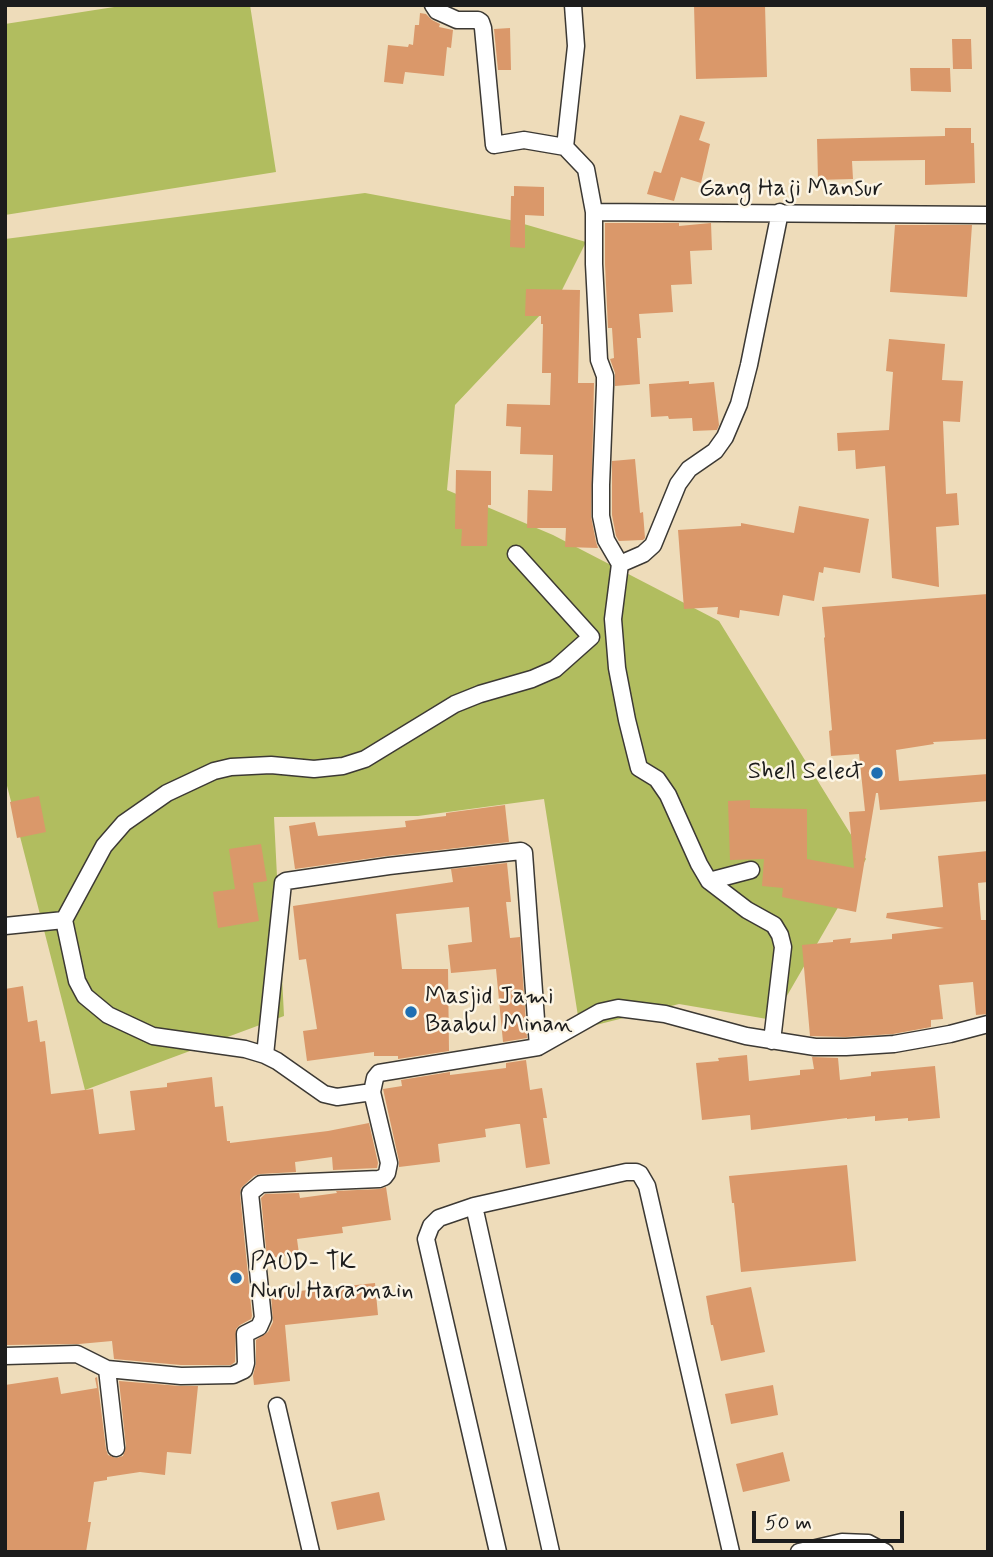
<!DOCTYPE html>
<html>
<head>
<meta charset="utf-8">
<style>
	body { margin:0 }
	#map { position:relative; width:993px; height:1557px; overflow:hidden; background:#eedcba; font-family:Mynerve,sans-serif }
	canvas { display:block }
	.frame { position:absolute; inset:0; border:7px solid #1c1c1c; pointer-events:none }
	.scale { position:absolute; left:752px; top:1511px; width:152px; height:32px; box-sizing:border-box; border:4px solid #1c1c1c; border-top:0; padding-left:9px; font-size:21px; line-height:24px; white-space:nowrap; color:#1c1c1c; -webkit-text-stroke:5px #fcf5e5; paint-order:stroke }
</style>
</head>
<body>
<div id="map">
<canvas width="993" height="1557"></canvas>
<div class="frame"></div>
<div class="scale">50 m</div>
</div>
<script>
const ctx = document.querySelector('canvas').getContext('2d');
ctx.lineJoin = 'round';
function fill(path, color) { ctx.fillStyle = color; ctx.fill(path, 'evenodd'); }
const toPath = rows => new Path2D(rows.map(r => 'M' + r).join(''));
function stroke(path, color, width, dash) { ctx.strokeStyle = color; ctx.lineWidth = width; ctx.lineCap = dash ? 'butt' : 'round'; ctx.setLineDash(dash || []); ctx.stroke(path); }
function label(font, color, halo, rows, align = 'center') {
  ctx.font = font + ' Mynerve,sans-serif'; ctx.lineWidth = 5; ctx.setLineDash([]); ctx.textBaseline = 'middle'; ctx.strokeStyle = halo; ctx.fillStyle = color; for (const [text, x, y, turn = 0] of rows) {
    ctx.save(); ctx.translate(x, y); ctx.rotate((+turn || 0) * Math.PI / 180); ctx.textAlign = isNaN(turn) ? turn : align; if (halo) ctx.strokeText(text, 0, 0); ctx.fillText(text, 0, 0); ctx.restore();
  }
}
fill(toPath([
	[127,5,250,5,276,172,5,215,5,24],
	[365,193,510,220,586,242,560,294,455,405,447,490,553,535,719,621,866,859,773,1020,679,1004,580,1029,544,799,418,816,274,817,284,1016,85,1090,5,778,5,239]
]), '#b1bd5f');
fill(toPath([
	[694,5,765,5,767,77,696,79],
	[420,13,426,14,432,20,440,24,439,27,453,30,451,48,447,47,444,76,405,72,403,84,384,82,388,45,408,47,409,44,413,45,415,25,419,25],
	[510,28,511,70,498,70,494,29],
	[952,39,971,39,972,69,953,69],
	[910,68,950,68,951,92,911,91],
	[680,115,705,122,699,140,710,144,701,183,681,177,674,201,647,194,654,171,661,173],
	[945,128,971,128,971,143,974,143,975,183,925,185,925,160,852,161,853,179,818,180,817,139,945,136],
	[514,186,544,187,544,216,525,215,525,248,510,247,511,196,514,196],
	[605,223,679,223,679,226,711,223,712,250,690,251,692,284,671,285,673,312,639,314,641,338,637,338,640,384,615,386,615,373,610,359,614,358,612,328,608,328,605,264],
	[895,225,972,225,967,297,890,292],
	[526,289,580,290,578,383,594,383,591,516,596,542,598,548,565,547,566,528,527,528,528,490,552,491,553,455,520,454,521,427,506,426,507,404,550,405,551,373,542,373,543,324,541,324,541,316,525,316],
	[889,339,945,344,942,380,963,381,960,422,943,421,946,494,957,493,959,525,936,527,939,587,892,578,885,466,856,469,855,450,838,451,837,433,889,430,893,372,886,371],
	[689,381,689,384,714,382,719,425,717,430,693,431,692,418,669,419,668,416,651,417,649,384],
	[635,459,640,513,643,512,645,538,643,540,619,541,616,536,612,515,612,461],
	[456,470,491,471,491,505,488,505,487,546,461,546,462,529,455,529],
	[799,506,869,519,860,573,824,567,823,573,819,572,814,601,783,595,779,616,740,610,739,618,717,614,718,607,684,609,678,530,741,526,741,523,794,533],
	[988,594,988,739,933,742,934,744,896,750,899,781,988,774,988,801,880,810,878,793,876,793,856,912,782,897,783,888,762,886,764,859,730,860,728,801,750,800,750,808,807,809,807,859,854,868,849,812,865,811,859,754,831,756,829,731,832,730,824,638,825,637,822,607],
	[39,796,46,832,17,838,10,802],
	[505,805,509,842,387,856,295,869,289,826,315,822,318,836,406,827,405,821,446,816,446,813],
	[261,844,267,881,253,883,259,921,218,928,213,892,235,889,229,849],
	[988,851,988,882,978,883,981,920,988,920,988,1014,976,1015,973,982,939,985,943,1019,931,1020,931,1027,893,1034,846,1037,810,1036,802,945,833,942,833,940,851,938,850,943,892,939,892,934,944,928,886,918,887,913,943,907,938,856],
	[507,863,511,902,506,902,510,938,520,937,527,1038,503,1042,496,969,451,973,448,945,472,942,469,907,396,914,402,969,448,969,449,1051,398,1059,398,1056,374,1056,374,1052,307,1061,303,1031,317,1029,306,959,299,960,293,906,453,882,451,869],
	[23,986,28,1022,37,1020,40,1042,45,1041,51,1094,93,1089,99,1134,135,1130,130,1091,167,1087,167,1083,212,1077,215,1107,223,1106,227,1141,230,1141,230,1143,328,1131,369,1123,378,1163,377,1168,333,1170,332,1157,295,1162,296,1172,260,1174,254,1176,241,1188,240,1194,252,1316,251,1319,240,1325,236,1329,235,1362,231,1365,181,1365,114,1359,112,1341,79,1344,5,1345,5,989],
	[747,1055,749,1081,800,1075,800,1070,814,1069,812,1057,838,1058,840,1080,871,1076,871,1072,935,1066,940,1118,908,1121,908,1118,875,1121,875,1116,847,1119,847,1118,751,1130,750,1115,702,1120,696,1063,719,1061,718,1058],
	[526,1060,530,1090,542,1088,547,1118,543,1118,550,1164,526,1168,520,1124,517,1124,485,1129,486,1137,438,1144,440,1162,399,1167,399,1161,383,1089,402,1086,401,1080,450,1072,450,1075,506,1068,506,1063],
	[847,1165,856,1261,741,1272,734,1203,732,1203,729,1176],
	[386,1187,391,1220,342,1227,343,1233,297,1239,299,1254,267,1258,261,1198,265,1194,299,1193,300,1198,337,1193,336,1191,379,1189],
	[375,1283,378,1315,285,1325,290,1381,254,1385,253,1376,256,1363,256,1340,268,1332,273,1322,271,1294],
	[751,1287,765,1352,721,1361,713,1325,711,1325,706,1296],
	[58,1377,61,1394,97,1388,95,1378,97,1377,106,1449,108,1455,116,1458,123,1456,126,1447,119,1381,180,1386,198,1386,191,1454,167,1452,165,1475,140,1472,107,1477,107,1480,94,1482,88,1522,91,1522,86,1552,5,1552,5,1385],
	[773,1385,778,1415,731,1424,725,1394],
	[783,1452,790,1481,743,1492,736,1464],
	[379,1492,385,1520,337,1530,331,1502]
]), '#da986a');
const minor = toPath([
	[433,5,437,11,457,20,478,20,481,22,483,28,494,145,524,140,565,147,586,169,594,212,594,264,599,360,605,376,605,385,601,485,601,516,606,540,620,564,613,619,617,668,627,720,639,768,657,779,668,795,699,864,709,881,747,910,774,925,780,935,783,947,772,1041],
	[565,147,576,46,573,5],
	[594,212,988,215],
	[620,564,643,554,653,545,678,484,689,469,715,451,725,437,739,404,749,365,780,212],
	[709,881,751,870],
	[5,926,64,920],
	[265,1055,283,883,286,881,389,866,521,851,524,853,538,1047],
	[372,1092,337,1097,324,1094,277,1061,265,1055,245,1049,153,1036,108,1015,85,996,77,981,64,920,104,846,124,823,167,793,214,771,231,767,271,765,314,769,343,766,365,759,455,704,480,694,532,679,555,669,591,637,516,554],
	[474,1206,551,1552],
	[5,1356,77,1354,107,1369,181,1376,233,1375,244,1370,246,1363,245,1334,259,1327,263,1318,250,1193,261,1184,379,1179,384,1177,387,1173,389,1163,372,1092,375,1078,379,1073,538,1047,600,1012,618,1008,665,1014,746,1036,815,1047,846,1047,894,1044,950,1034,988,1024],
	[107,1369,116,1448],
	[277,1406,311,1552],
	[498,1552,426,1239,431,1226,439,1218,474,1206,626,1172,636,1172,640,1174,647,1186,731,1552],
	[799,1552,842,1542,868,1543,885,1552]
]);
stroke(minor, '#3c3934', 19);
stroke(minor, '#fff', 16);
for (const [x, y, r, color] of [
	[877,773,7,"#1f6fb2"],
	[411,1012,7,"#1f6fb2"],
	[236,1278,7,"#1f6fb2"]
]) { const dot = new Path2D(); dot.arc(x, y, r, 0, 2 * Math.PI); ctx.fillStyle = color; ctx.fill(dot); stroke(dot, '#fcf5e5', 2.5); }
label('24px', '#1c1c1c', '#fcf5e5', [
	["Gang Haji Mansur",791,190]
]);
label('24px', '#1c1c1c', '#fcf5e5', [
	["Shell Select",863,773,"right"],
	["Masjid Jami",425,998],
	["Baabul Minan",425,1026],
	["PAUD- TK",250,1264],
	["Nurul Haramain",250,1292]
], 'left');
</script>
</body>
</html>
